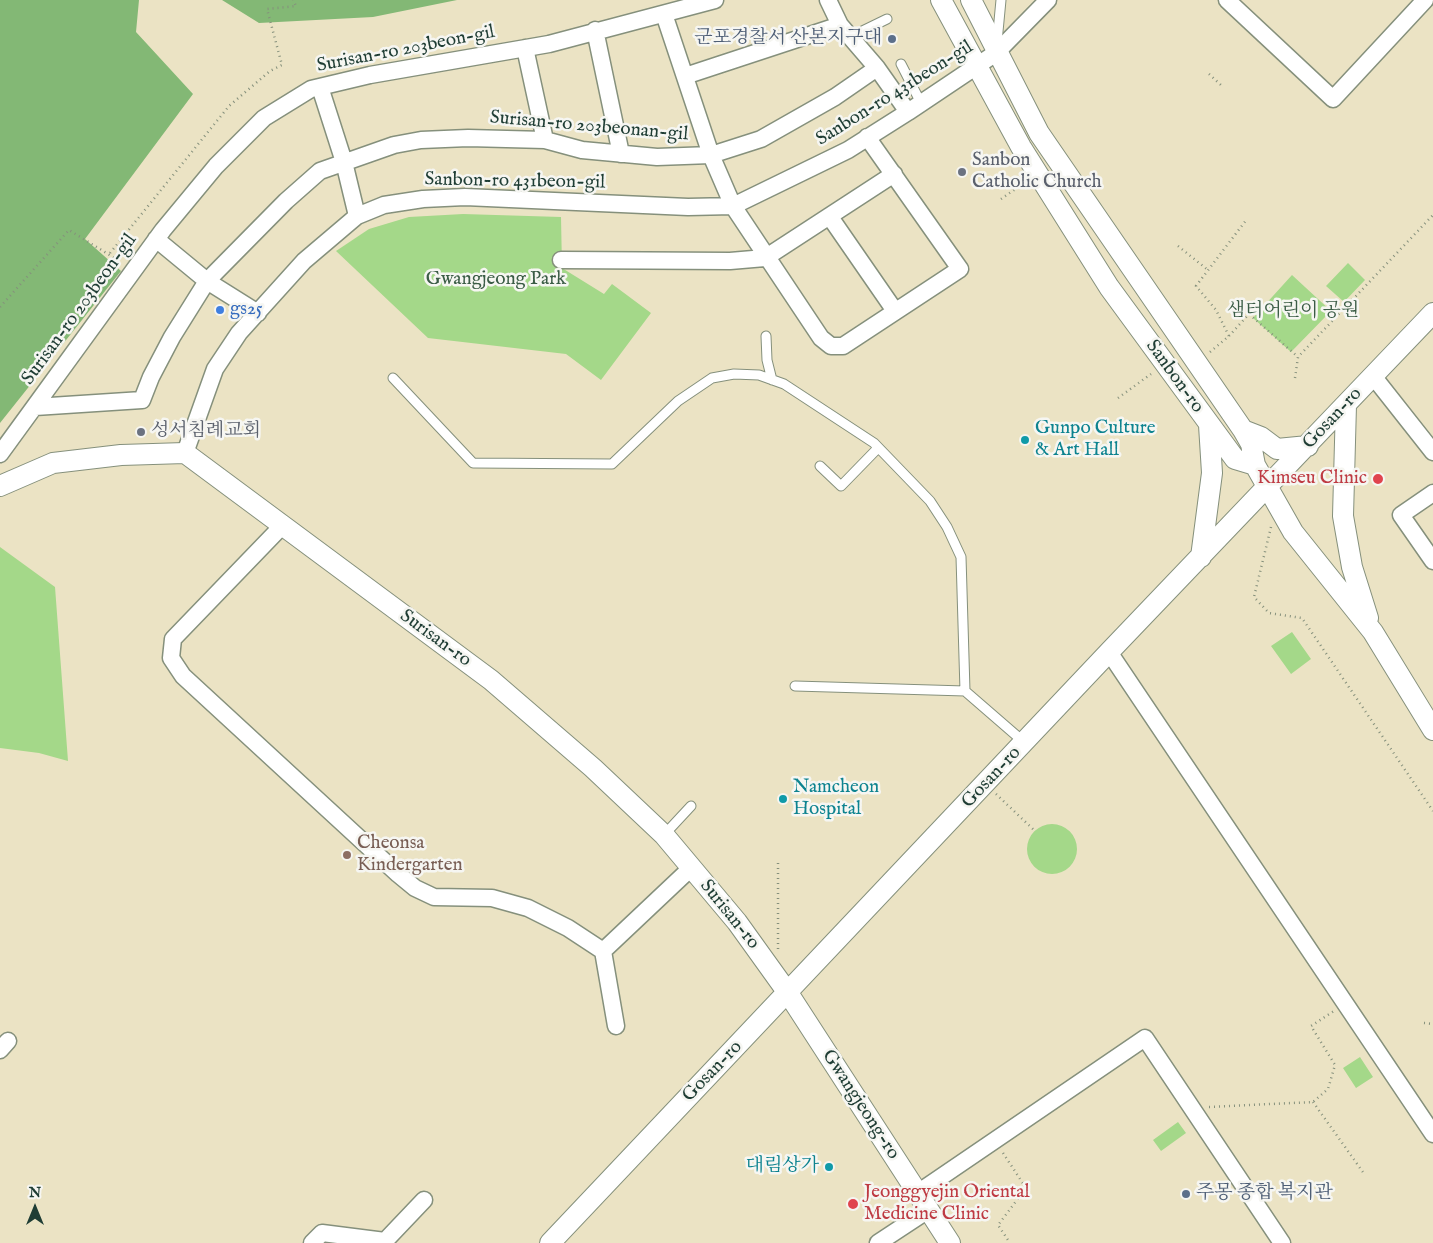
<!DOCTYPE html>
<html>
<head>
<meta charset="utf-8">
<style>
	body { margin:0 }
	#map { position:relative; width:1433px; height:1243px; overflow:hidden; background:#ebe3c4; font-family:"IM FELL English",serif }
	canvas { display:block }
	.north { position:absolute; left:10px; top:1183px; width:50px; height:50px; -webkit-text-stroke:4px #f6f6f2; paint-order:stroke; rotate:0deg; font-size:14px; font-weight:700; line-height:20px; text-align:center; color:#1f3d34 }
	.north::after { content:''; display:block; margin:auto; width:18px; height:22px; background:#1f3d34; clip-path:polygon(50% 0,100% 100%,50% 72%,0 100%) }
</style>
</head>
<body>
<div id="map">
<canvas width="1433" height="1243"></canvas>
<div class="north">N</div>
</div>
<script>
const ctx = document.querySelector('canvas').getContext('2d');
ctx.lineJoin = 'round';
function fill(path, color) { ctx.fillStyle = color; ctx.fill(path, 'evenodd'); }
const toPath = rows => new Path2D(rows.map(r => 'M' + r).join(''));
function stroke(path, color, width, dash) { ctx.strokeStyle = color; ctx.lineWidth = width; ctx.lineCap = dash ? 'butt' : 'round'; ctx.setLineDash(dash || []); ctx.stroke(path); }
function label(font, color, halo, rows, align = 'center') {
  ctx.font = font + ' "IM FELL English","Noto Serif KR",serif'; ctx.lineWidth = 5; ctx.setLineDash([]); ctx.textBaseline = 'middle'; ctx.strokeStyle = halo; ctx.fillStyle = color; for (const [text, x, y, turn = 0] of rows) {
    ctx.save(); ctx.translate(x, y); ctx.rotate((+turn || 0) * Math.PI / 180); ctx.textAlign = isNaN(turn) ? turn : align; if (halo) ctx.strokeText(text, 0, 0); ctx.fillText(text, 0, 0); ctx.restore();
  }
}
fill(toPath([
	[463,214,561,217,562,268,604,294,612,284,651,313,601,380,566,354,428,338,336,251,369,229,409,217],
	[1348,263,1365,280,1344,302,1326,286],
	[1292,275,1331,311,1291,352,1253,318],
	[0,547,55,587,68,761,39,753,0,748],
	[1292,632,1311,659,1291,674,1271,646],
	'1027 849a25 25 0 1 1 50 0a25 25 0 1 1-50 0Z',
	[1360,1057,1373,1077,1356,1088,1343,1068],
	[1178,1122,1186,1133,1161,1151,1153,1140]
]), '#a4d889');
fill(toPath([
	[0,0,139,0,136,32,193,94,85,239,121,271,0,423],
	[222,0,457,0,373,17,259,23]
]), '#83b875');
const service = toPath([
	[850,37,887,19],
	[997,42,1001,0],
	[901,64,921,103],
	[766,336,767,360,772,380],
	[393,378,473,463,612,464,678,401,712,378,734,374,759,375,784,384,874,443,930,501,947,527,961,557,965,691,1025,743],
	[820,466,841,486,878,448],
	[795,686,965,691],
	[664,835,691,806]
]);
const minor = toPath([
	[828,0,840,25,877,68,908,112],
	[1227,0,1333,99,1425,0],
	[664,14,711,155,733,206,821,338,831,346,843,346,960,269,867,137],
	[595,30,621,154],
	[525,48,545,140],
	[685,76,840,25],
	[320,87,344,162,357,216],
	[830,217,895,311],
	[156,239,207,281,258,313],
	[561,260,730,261,765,258,894,174],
	[1373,376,1433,452],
	[35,407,142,400,151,377,172,337,207,281,286,201,320,171,394,145,421,140,468,138,545,140,582,150,657,157,711,155,761,139,835,97,877,68],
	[185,453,215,369,239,333,304,261,357,216,384,205,423,199,465,197,688,207,733,206,848,150,908,112,996,53,1048,0],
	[0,454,163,230,216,166,264,118,311,89,370,75,549,44,715,0],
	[1433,493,1401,515,1433,561],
	[283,525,173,639,171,658,183,676,398,874,415,888,434,897,492,898,528,908,568,928,603,951,691,868],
	[1109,652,1433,1134],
	[603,951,616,1026],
	[0,1050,8,1041],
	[916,1194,1145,1038,1282,1243],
	[312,1243,322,1233,385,1241,424,1200],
	[878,1243,928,1210]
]);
const tertiary = toPath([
	[941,0,1021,147,1109,287,1235,459,1255,465,1293,532,1373,632,1433,730],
	[971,0,1039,133,1243,430,1251,444,1255,465],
	[1346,405,1343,516,1352,567,1368,618],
	[1243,430,1261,437,1277,449,1308,446],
	[0,486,53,463,121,455,185,453,491,680,593,768,664,835,737,922,788,993,950,1243],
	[1201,557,1212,473,1209,425],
	[550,1243,1109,652,1433,313]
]);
stroke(service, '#85907c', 11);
stroke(minor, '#85907c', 19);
stroke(tertiary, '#85907c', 22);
stroke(toPath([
	[1209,74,1222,86],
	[1001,199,1024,183],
	[1178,246,1208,270],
	[110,253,229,106,270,71,282,65,267,9,296,6,293,0],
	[0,307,69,230,121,262],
	[1229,336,1249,314,1298,357],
	[1210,352,1229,336,1216,310,1196,286,1247,219],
	[1295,378,1298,357,1433,215],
	[1118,398,1151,374],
	[1271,527,1254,597,1269,613,1302,618,1433,811],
	[996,794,1035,831],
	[778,949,778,861],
	[1424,1023,1433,1024],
	[1313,1102,1365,1175],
	[1209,1107,1313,1102,1328,1089,1335,1065,1311,1026,1334,1011],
	[1003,1153,1026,1188,998,1225,1010,1243]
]), '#85907c', 2.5, [1, 4]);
stroke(service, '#fff', 9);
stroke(minor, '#fff', 16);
stroke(tertiary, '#fff', 20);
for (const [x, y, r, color] of [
	[892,39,5,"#5c6f8a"],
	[962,172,5,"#6b7280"],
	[220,310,5,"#3f7fe0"],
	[141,432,5,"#6b7280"],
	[1025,440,5,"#0f9aa8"],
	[1378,479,6,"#e0444e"],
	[783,799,5,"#0f9aa8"],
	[347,855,5,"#8d6e63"],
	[829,1167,5,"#0f9aa8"],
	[1186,1194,5,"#5c6f8a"],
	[853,1204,6,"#e0444e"]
]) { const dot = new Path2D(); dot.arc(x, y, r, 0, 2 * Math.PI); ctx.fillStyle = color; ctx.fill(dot); stroke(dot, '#f6f6f2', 2); }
label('19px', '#4e5e75', '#f6f6f2', [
	["군포경찰서 산본지구대",882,39],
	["주몽 종합 복지관",1196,1194,"left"]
], 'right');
label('19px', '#1f3d34', '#f6f6f2', [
	["Surisan-ro 203beon-gil",406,50,-11],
	["Sanbon-ro 431beon-gil",895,94,-32],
	["Surisan-ro 203beonan-gil",589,127,5],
	["Sanbon-ro 431beon-gil",515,182,1],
	["Surisan-ro 203beon-gil",80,310,-54],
	["Sanbon-ro",1174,377,54],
	["Gosan-ro",1333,419,-47],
	["Surisan-ro",435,639,36],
	["Gosan-ro",992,778,-47],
	["Surisan-ro",729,915,51],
	["Gosan-ro",713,1072,-46],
	["Gwangjeong-ro",860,1105,57]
]);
label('19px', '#5b616d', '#f6f6f2', [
	["Sanbon",972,161],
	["Catholic Church",972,183],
	["성서침례교회",151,432]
], 'left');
label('19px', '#3a5c45', '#f6f6f2', [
	["Gwangjeong Park",496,280],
	["샘터어린이 공원",1293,312]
]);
label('19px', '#366cbe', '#f6f6f2', [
	["gs25",230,310]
], 'left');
label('19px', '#0d838f', '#f6f6f2', [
	["Gunpo Culture",1035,429],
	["& Art Hall",1035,451],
	["Namcheon",793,788],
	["Hospital",793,810],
	["대림상가",819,1167,"right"]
], 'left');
label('19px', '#be3a42', '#f6f6f2', [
	["Kimseu Clinic",1367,479],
	["Jeonggyejin Oriental",864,1193,"left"],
	["Medicine Clinic",864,1215,"left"]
], 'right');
label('19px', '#785e54', '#f6f6f2', [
	["Cheonsa",357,844],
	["Kindergarten",357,866]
], 'left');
</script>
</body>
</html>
